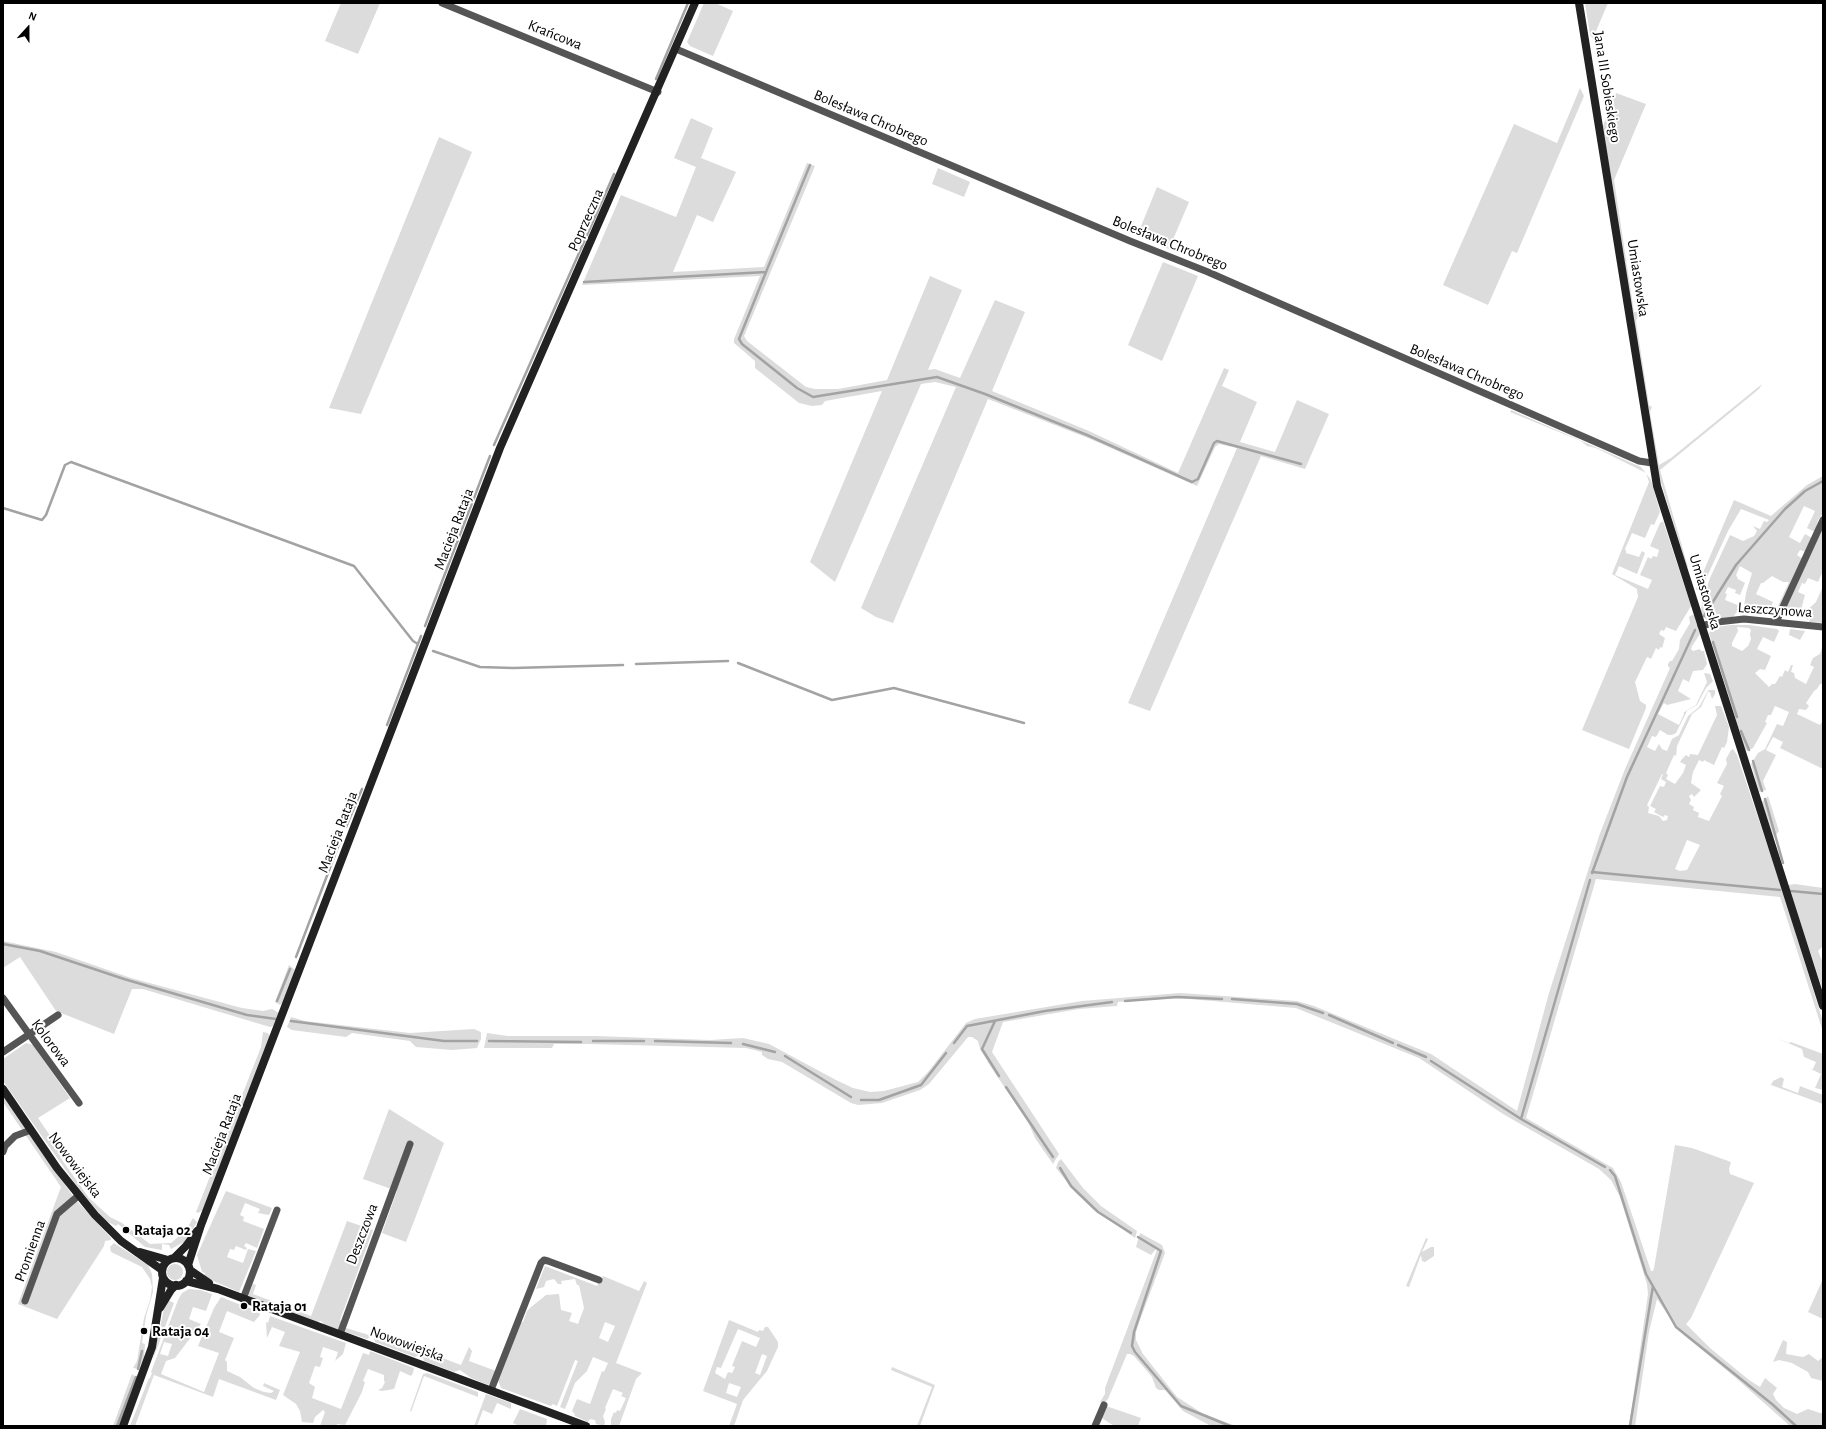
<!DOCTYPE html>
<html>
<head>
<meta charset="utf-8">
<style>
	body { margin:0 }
	#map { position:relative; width:1826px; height:1429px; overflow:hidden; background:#fff; font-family:"Alegreya Sans",sans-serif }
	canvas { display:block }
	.frame { position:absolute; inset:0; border:4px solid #000; pointer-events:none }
	.north { position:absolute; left:8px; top:8px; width:40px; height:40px; -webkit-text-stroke:3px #fff; paint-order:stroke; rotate:21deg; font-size:11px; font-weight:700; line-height:16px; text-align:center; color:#000 }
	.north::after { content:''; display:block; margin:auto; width:14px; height:18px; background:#000; clip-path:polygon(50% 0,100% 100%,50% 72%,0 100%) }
</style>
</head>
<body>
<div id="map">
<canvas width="1826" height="1429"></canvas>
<div class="frame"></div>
<div class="north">N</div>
</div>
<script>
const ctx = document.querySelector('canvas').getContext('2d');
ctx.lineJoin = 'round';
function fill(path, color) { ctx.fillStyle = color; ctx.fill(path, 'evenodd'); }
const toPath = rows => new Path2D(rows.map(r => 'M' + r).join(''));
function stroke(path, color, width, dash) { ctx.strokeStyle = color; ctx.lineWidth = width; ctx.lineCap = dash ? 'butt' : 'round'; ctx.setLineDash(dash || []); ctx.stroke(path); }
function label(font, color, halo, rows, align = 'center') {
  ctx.font = font + ' "Alegreya Sans",sans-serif'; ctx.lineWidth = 4; ctx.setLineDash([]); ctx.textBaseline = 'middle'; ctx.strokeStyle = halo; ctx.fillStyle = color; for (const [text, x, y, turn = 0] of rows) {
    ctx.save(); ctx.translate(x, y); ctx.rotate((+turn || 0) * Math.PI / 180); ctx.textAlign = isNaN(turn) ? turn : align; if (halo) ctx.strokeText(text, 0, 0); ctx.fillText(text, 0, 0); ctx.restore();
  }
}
fill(toPath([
	[341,3,380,3,358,54,325,41],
	[704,3,715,3,733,11,713,56,690,46,687,42],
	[1585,3,1608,3,1593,38,1590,35],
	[1580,88,1584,96,1517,253,1512,251,1488,305,1443,285,1514,124,1557,143],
	[1616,93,1646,104,1614,180,1634,312,1637,312,1644,302,1636,321,1649,405,1652,407,1650,412,1659,465,1671,458,1762,384,1759,389,1660,470,1688,567,1687,567,1658,473,1611,183,1603,126],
	[691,118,713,128,701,158,736,172,713,222,697,215,673,272,764,267,807,163,815,166,744,336,747,341,806,387,815,389,838,389,887,380,930,276,962,290,928,370,935,369,960,378,995,300,1025,312,992,391,1089,431,1178,473,1224,368,1229,370,1222,386,1257,402,1240,442,1275,452,1297,400,1329,414,1305,469,1261,456,1150,711,1128,703,1237,448,1219,444,1215,447,1197,486,1088,438,988,399,893,623,876,617,861,608,956,387,935,382,921,384,835,582,810,562,882,391,825,401,822,405,812,406,799,403,755,368,755,361,734,343,734,339,760,276,582,285,621,195,676,217,696,167,674,158],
	[439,137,472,152,361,414,329,408],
	[938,168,970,182,964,197,932,184],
	[1157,187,1189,202,1169,249,1137,236],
	[1163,262,1198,276,1162,361,1128,345],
	[1511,410,1641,467,1651,480,1660,512,1654,525,1651,524,1645,538,1632,533,1625,549,1626,551,1626,553,1639,557,1642,551,1645,553,1637,574,1619,566,1615,575,1648,589,1652,580,1640,575,1648,557,1651,559,1653,556,1657,557,1659,550,1650,546,1660,523,1663,521,1691,606,1676,631,1666,627,1664,631,1661,630,1659,634,1665,638,1662,648,1660,647,1659,650,1656,648,1651,659,1647,657,1635,682,1640,701,1646,705,1646,708,1629,749,1582,730,1638,597,1637,589,1612,574,1649,482,1646,473,1596,448,1587,446,1581,441,1510,412],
	[1823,476,1823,513,1818,520,1815,532,1807,528,1815,511,1804,506,1789,537,1800,543,1805,534,1812,538,1806,552,1800,550,1797,555,1803,559,1775,617,1774,617,1778,606,1789,582,1783,582,1772,576,1763,583,1761,583,1756,594,1773,602,1768,613,1765,615,1743,613,1746,593,1752,573,1740,566,1736,575,1738,579,1745,583,1740,595,1735,593,1736,590,1728,587,1725,593,1727,594,1725,600,1740,606,1736,613,1733,617,1708,620,1704,618,1701,612,1702,601,1710,578,1730,535,1743,541,1754,536,1757,531,1753,526,1760,529,1764,521,1767,522,1769,520,1741,509,1728,531,1700,592,1696,589,1734,500,1771,516,1807,485],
	[1823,528,1823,571,1818,582,1808,578,1805,584,1802,583,1798,592,1805,595,1801,610,1785,609],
	[1823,586,1823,623,1809,622,1810,618,1808,618,1808,620,1804,617,1804,613,1816,602],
	[1692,615,1694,615,1700,634,1692,646,1691,649,1693,651,1700,649,1701,651,1704,651,1707,664,1703,670,1693,671,1689,682,1683,679,1678,691,1691,699,1667,705,1664,703,1658,714,1679,725,1684,714,1683,713,1696,705,1707,682,1704,673,1710,674,1713,681,1706,688,1697,705,1687,711,1676,733,1672,735,1668,735,1660,730,1656,737,1652,736,1647,747,1655,751,1659,744,1662,749,1667,751,1672,739,1679,735,1688,716,1699,707,1708,691,1709,690,1715,690,1715,694,1712,699,1710,692,1708,692,1701,707,1692,714,1677,746,1676,756,1674,755,1666,773,1668,775,1666,779,1675,784,1683,773,1686,765,1680,762,1682,759,1686,755,1689,757,1690,754,1698,755,1717,715,1715,706,1721,706,1729,727,1727,742,1724,748,1722,747,1714,765,1704,760,1703,762,1699,760,1693,772,1691,783,1701,790,1694,797,1692,794,1689,796,1691,800,1689,804,1694,807,1693,810,1699,813,1698,817,1709,821,1722,796,1720,794,1724,786,1717,783,1727,764,1726,759,1731,750,1733,749,1737,755,1785,898,1823,1022,1823,1032,1780,897,1596,879,1526,1118,1613,1168,1621,1182,1651,1271,1653,1271,1654,1268,1675,1145,1692,1148,1731,1162,1729,1169,1730,1174,1754,1183,1691,1318,1686,1324,1710,1348,1749,1380,1760,1387,1765,1378,1777,1388,1773,1394,1776,1400,1784,1408,1797,1414,1808,1409,1820,1413,1823,1413,1823,1426,1790,1426,1736,1378,1685,1336,1678,1329,1657,1299,1649,1332,1635,1426,1629,1426,1648,1294,1647,1284,1620,1197,1611,1180,1599,1169,1503,1114,1419,1058,1296,1008,1177,998,1118,1002,1117,1006,1079,1009,1003,1022,992,1052,1059,1154,1053,1164,1035,1138,1029,1124,991,1067,980,1049,978,1041,972,1037,968,1037,929,1084,920,1090,882,1103,858,1105,851,1103,782,1062,768,1059,762,1055,762,1052,746,1048,587,1044,554,1044,552,1048,484,1048,487,1033,508,1036,595,1036,710,1040,743,1038,769,1044,836,1080,853,1088,870,1092,884,1091,918,1082,928,1072,966,1023,975,1019,1082,1001,1180,993,1297,1001,1314,1006,1431,1054,1517,1111,1549,993,1599,836,1625,769,1670,668,1668,666,1668,664,1670,661,1672,661,1679,649,1680,640,1690,623,1689,617],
	[1662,774,1663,774,1661,779,1666,782,1664,787,1660,786,1650,806,1656,809,1654,812,1663,817,1665,815,1668,816,1667,820,1663,821,1659,816,1648,813,1649,807,1647,805],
	[1687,840,1700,845,1687,870,1680,871,1675,869],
	[1731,625,1749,625,1777,629,1779,631,1774,642,1763,637,1757,649,1771,656,1765,670,1760,669,1755,673,1769,687,1772,684,1775,684,1780,676,1782,677,1785,670,1788,672,1791,665,1793,665,1791,672,1794,673,1795,678,1806,684,1814,667,1810,665,1813,658,1820,654,1823,645,1823,684,1820,684,1817,689,1814,691,1806,703,1809,706,1806,710,1799,709,1797,714,1820,725,1823,720,1823,769,1780,748,1783,742,1773,737,1766,750,1776,755,1763,781,1766,790,1759,792,1751,764,1758,753,1765,749,1777,724,1783,726,1789,712,1775,706,1771,715,1768,715,1765,722,1767,723,1753,748,1747,751,1745,749,1709,633,1712,629,1716,627],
	[1737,627,1749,628,1751,630,1750,634,1751,639,1748,646,1742,651,1732,646,1732,643,1738,631],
	[1790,629,1805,631,1800,640,1789,635],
	[1768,796,1779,831,1774,838,1762,802],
	[1795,884,1823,888,1823,946,1818,951,1823,963,1823,991,1788,885],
	[3,941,56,952,131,978,242,1008,263,1011,272,1009,279,1013,273,1026,270,1027,143,989,132,989,114,1034,56,1011,20,957,3,968],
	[289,965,295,970,283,1002,280,1005,275,1002],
	[291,1017,305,1021,410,1033,474,1029,481,1032,481,1039,477,1048,452,1050,416,1047,410,1041,352,1033,346,1037,292,1030,287,1027],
	[263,1032,268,1033,270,1037,203,1210,198,1213,196,1212,261,1047],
	[1774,1037,1789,1043,1791,1042,1823,1054,1823,1090,1815,1088,1821,1074,1811,1069,1813,1069,1816,1062,1804,1057,1802,1049],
	[26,1043,33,1045,70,1098,38,1118,62,1153,60,1157,89,1198,110,1217,122,1223,150,1244,171,1243,178,1237,180,1232,186,1230,193,1218,197,1222,184,1243,182,1243,171,1249,169,1245,162,1244,162,1250,145,1247,118,1224,116,1226,106,1221,79,1189,3,1081,3,1059],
	[1781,1077,1784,1079,1782,1087,1798,1093,1800,1086,1823,1095,1823,1104,1771,1085,1773,1081],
	[3,1096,75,1199,111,1238,111,1240,105,1241,104,1246,57,1319,18,1304,61,1187,3,1102],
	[389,1109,444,1143,406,1242,382,1233,397,1191,363,1179],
	[1061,1159,1083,1188,1101,1206,1137,1231,1135,1238,1093,1209,1075,1192,1056,1168,1058,1162],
	[226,1191,272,1208,269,1215,258,1213,260,1209,245,1203,240,1215,244,1217,243,1221,264,1229,257,1248,246,1243,244,1246,247,1248,246,1250,236,1246,234,1250,230,1249,227,1257,243,1263,248,1249,256,1251,239,1292,204,1277,205,1273,202,1272,197,1255],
	[347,1221,373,1230,340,1320,346,1328,369,1335,372,1331,370,1337,367,1339,325,1325,321,1321,317,1322,285,1309,286,1307,311,1316],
	[1140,1233,1162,1245,1165,1253,1140,1320,1136,1332,1136,1340,1143,1354,1177,1397,1202,1413,1236,1426,1220,1425,1211,1426,1183,1411,1165,1390,1159,1390,1156,1388,1152,1377,1147,1371,1134,1356,1130,1354,1127,1354,1108,1399,1103,1404,1100,1402,1105,1394,1105,1388,1157,1250,1156,1249,1151,1255,1136,1247],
	[1426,1238,1428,1239,1422,1252,1431,1247,1434,1247,1434,1256,1425,1262,1422,1261,1421,1255,1409,1287,1406,1286],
	[114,1243,148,1265,152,1274,153,1292,146,1316,142,1343,145,1344,144,1357,139,1369,133,1368,137,1361,144,1318,150,1300,152,1287,150,1279,142,1267,111,1252,110,1247],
	'167 1272a8 8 0 1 1 16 0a8 8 0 1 1-16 0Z',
	[545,1266,597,1286,603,1276,639,1291,644,1281,647,1283,616,1363,642,1373,636,1379,619,1426,611,1426,611,1419,614,1412,616,1413,617,1410,620,1411,626,1398,621,1396,623,1393,613,1389,605,1408,606,1409,603,1416,605,1422,604,1426,596,1424,595,1420,590,1419,588,1422,575,1416,574,1413,572,1411,577,1399,590,1404,602,1371,604,1372,608,1363,593,1357,587,1371,575,1383,565,1409,560,1407,578,1361,575,1360,557,1406,553,1404,551,1406,501,1388,498,1380,520,1323,523,1322,527,1311,531,1307,546,1295,559,1294,561,1310,572,1313,569,1321,578,1324,584,1308,579,1285,577,1285,575,1279,561,1281,562,1284,558,1284,554,1279,546,1281,544,1287,536,1289],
	[605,1322,615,1326,608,1342,599,1338],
	[1823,1279,1823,1319,1808,1312],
	[253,1284,256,1285,253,1294,280,1304,280,1306,278,1307,250,1298,248,1296],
	[189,1289,200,1290,212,1294,210,1300,206,1311,193,1307,189,1319,201,1324,175,1358,166,1361,161,1374,204,1392,219,1353,198,1346,214,1308,221,1297,241,1305,241,1306,244,1308,245,1306,259,1312,260,1315,254,1322,227,1311,219,1332,234,1338,225,1360,227,1362,227,1371,240,1377,254,1388,264,1392,271,1393,274,1391,263,1386,264,1383,280,1390,276,1400,219,1379,213,1397,154,1375,135,1426,130,1426,149,1378,150,1378,152,1373,151,1372,178,1300,182,1293],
	[164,1342,172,1344,168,1356,160,1354],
	[168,1300,174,1303,153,1359,164,1309],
	[270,1316,346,1343,343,1354,335,1361,338,1352,323,1347,320,1357,323,1358,320,1367,315,1366,309,1383,315,1387,312,1398,341,1409,363,1353,369,1355,370,1351,414,1368,413,1373,411,1376,400,1371,394,1389,382,1391,378,1390,382,1388,385,1382,384,1381,384,1375,368,1369,363,1381,365,1382,362,1392,345,1425,337,1424,337,1426,320,1426,325,1412,323,1410,315,1417,313,1423,302,1422,300,1411,296,1404,283,1395,300,1352,279,1346,285,1332,272,1327,267,1338,266,1322,268,1323],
	[729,1320,758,1332,759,1330,763,1331,765,1327,768,1327,778,1342,778,1347,767,1371,743,1400,734,1426,729,1426,737,1404,703,1391],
	[738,1329,760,1338,756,1347,742,1341,732,1366,735,1367,732,1373,728,1372,725,1379,715,1373,717,1367,721,1368],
	[762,1354,767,1356,760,1375,755,1373],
	[729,1383,741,1387,737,1397,726,1393],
	[377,1336,376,1338,413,1351,417,1350,429,1353,461,1365,469,1347,472,1351,469,1361,496,1371,490,1383,488,1385,471,1378,460,1370,454,1372,424,1361,423,1357,419,1355,415,1357,375,1342,374,1339],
	[1783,1340,1787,1342,1786,1354,1803,1357,1809,1354,1818,1361,1823,1357,1823,1381,1811,1378,1808,1372,1792,1363,1779,1360,1773,1362],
	[892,1367,935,1385,920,1426,917,1426,932,1387,891,1370],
	[427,1373,478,1392,478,1397,424,1376,411,1412,410,1411,423,1374],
	[132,1374,136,1377,137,1381,119,1426,113,1426],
	[486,1394,511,1403,511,1409,497,1403,490,1419,492,1414,483,1410,477,1426,474,1426],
	[1106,1406,1141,1418,1138,1426,1115,1426,1111,1424,1102,1418],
	[520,1409,547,1419,546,1426,519,1426,513,1423]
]), '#dcdcdc');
stroke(toPath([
	[656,79,688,3],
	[766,272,810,165],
	[584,282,766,272,739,339,742,344,797,388,813,397,937,377,985,394,1087,435,1192,482,1198,479,1214,443,1217,441,1301,464],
	[494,445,614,174],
	[3,508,42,520,46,515,65,465,71,462,354,566,413,641,418,644],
	[1704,616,1736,565,1785,509,1805,491,1823,481],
	[425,626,490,456],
	[1713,642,1737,717],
	[433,651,480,667,513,668,623,665],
	[738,663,832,700,894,688,1024,723],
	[636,664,728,661],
	[387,725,421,636],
	[1741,731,1749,750],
	[1753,761,1762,791],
	[1765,799,1783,863],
	[346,827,362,789],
	[1592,872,1780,890],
	[1592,873,1627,777,1695,630],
	[1791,891,1823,894],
	[3,944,40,951,124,979,247,1015,276,1019],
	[296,957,341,839],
	[1232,999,1297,1004,1323,1013],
	[277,1001,290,969],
	[1125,1001,1177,997,1222,999],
	[1329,1015,1393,1043],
	[291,1021,444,1041,477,1041],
	[995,1021,982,1049,999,1076],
	[489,1041,581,1042],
	[593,1041,644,1041],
	[655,1041,731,1043],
	[954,1043,967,1026,1045,1011,1112,1002],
	[743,1044,775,1052],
	[1398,1045,1426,1057],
	[785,1056,851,1097],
	[1431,1061,1521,1119,1605,1167],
	[1006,1087,1053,1157],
	[861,1100,879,1100,921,1085,946,1053],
	[1521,1119,1590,880],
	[1060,1168,1071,1186,1098,1212,1131,1233],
	[1610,1170,1615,1176,1646,1274,1676,1327,1772,1404,1796,1426],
	[1138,1237,1161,1251,1134,1332,1132,1346,1135,1352,1181,1406,1230,1426],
	[138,1369,142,1351],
	[117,1426,136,1377],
	[1630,1426,1653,1286]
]), '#a3a3a3', 2.5);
stroke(toPath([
	[442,3,658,92],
	[676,49,1130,241,1208,272,1639,461,1652,463],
	[1776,622,1823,520],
	[1701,626,1717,622,1744,619,1823,627],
	[3,998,79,1103],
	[3,1052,58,1015],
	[3,1152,5,1146,15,1136,31,1130],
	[243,1299,277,1210],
	[25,1301,57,1214,78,1196],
	[340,1334,410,1144],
	[491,1390,541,1263,544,1260,548,1261,599,1280],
	[1095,1426,1104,1405]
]), '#555', 7);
stroke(toPath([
	[1579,3,1657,486,1823,1006],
	[3,1089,57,1168,95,1215,121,1241,162,1270],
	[140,1252,168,1260],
	[175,1257,186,1246,197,1231],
	'162 1272a14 14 0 1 1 28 0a14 14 0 1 1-28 0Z',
	[188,1265,201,1225,500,448,695,3],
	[190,1270,209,1283],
	[186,1281,218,1289,586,1426],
	[160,1308,171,1290,176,1285],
	[123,1426,152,1347,163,1278]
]), '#222', 8);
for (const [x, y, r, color] of [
	[126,1230,4,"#000"],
	[244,1306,4,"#000"],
	[144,1331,4,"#000"]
]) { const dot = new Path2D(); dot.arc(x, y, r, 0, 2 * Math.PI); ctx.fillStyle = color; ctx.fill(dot); stroke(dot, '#fff', 1.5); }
label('15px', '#000', '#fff', [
	["Krańcowa",555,35,22],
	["Jana III Sobieskiego",1607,87,81],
	["Bolesława Chrobrego",871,118,23],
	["Poprzeczna",586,220,-66],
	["Bolesława Chrobrego",1170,243,22],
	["Umiastowska",1638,278,81],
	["Bolesława Chrobrego",1467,372,23],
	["Macieja Rataja",454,529,-69],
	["Umiastowska",1705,592,73],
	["Leszczynowa",1775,610,4],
	["Macieja Rataja",338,832,-69],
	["Kolorowa",51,1043,53],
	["Macieja Rataja",222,1134,-69],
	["Nowowiejska",75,1165,53],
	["Deszczowa",362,1234,-69],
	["Promienna",30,1251,-70],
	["Nowowiejska",407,1344,20]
]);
label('bold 15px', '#000', '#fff', [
	["Rataja 02",134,1230],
	["Rataja 01",252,1306],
	["Rataja 04",152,1331]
], 'left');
</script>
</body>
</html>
